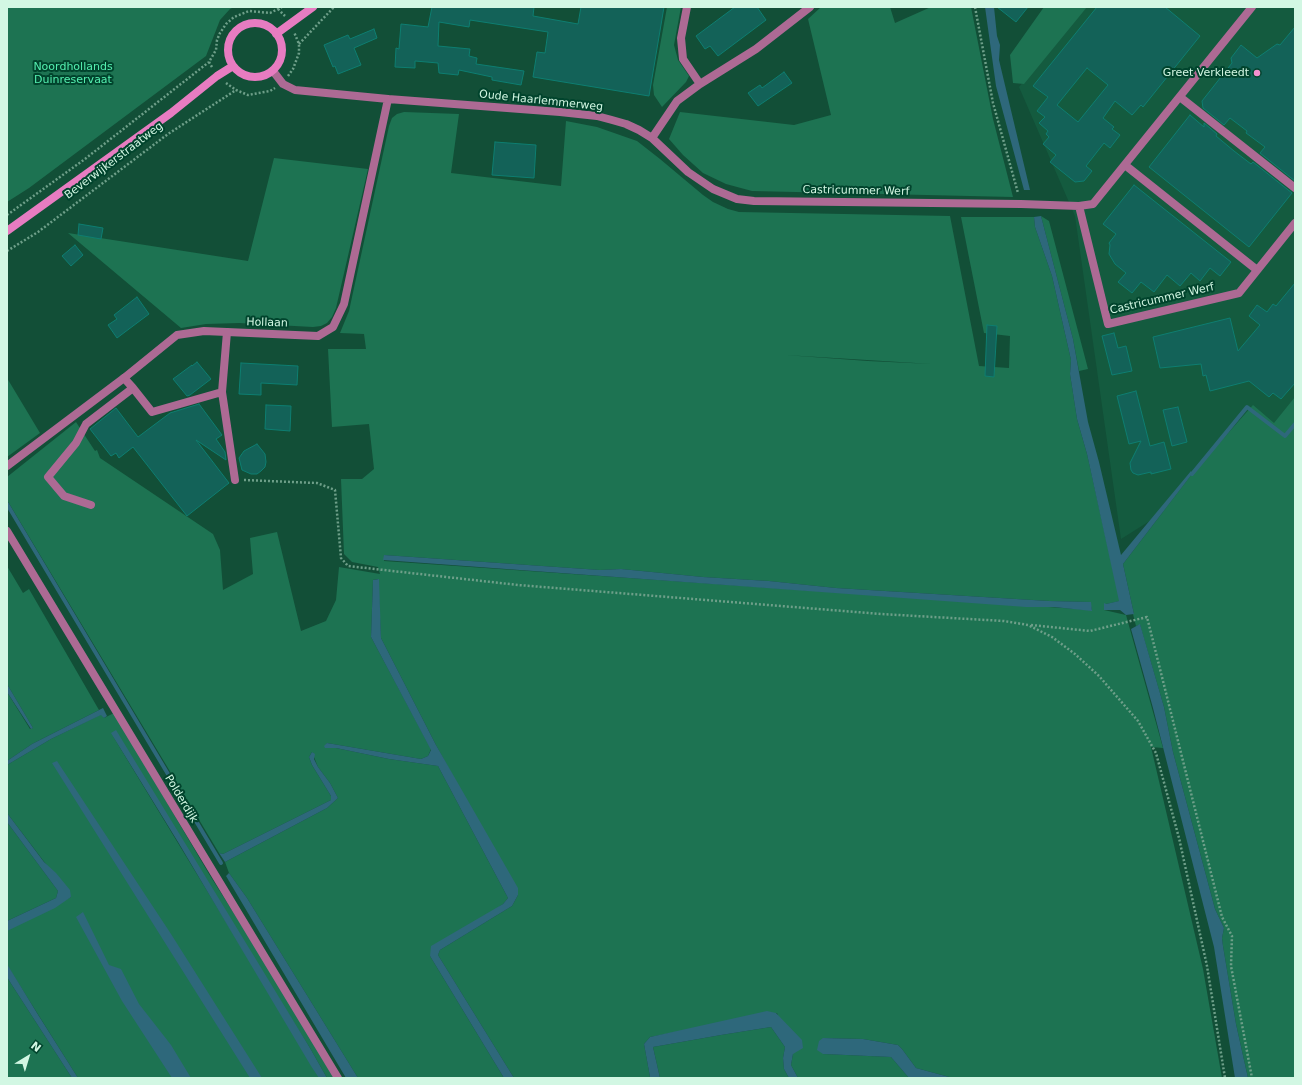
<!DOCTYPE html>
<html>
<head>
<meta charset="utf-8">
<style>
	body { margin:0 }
	#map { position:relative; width:1302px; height:1085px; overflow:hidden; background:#124f37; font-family:"DejaVu Sans",sans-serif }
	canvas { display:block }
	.frame { position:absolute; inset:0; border:8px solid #d2f7e3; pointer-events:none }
	.north { position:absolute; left:8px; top:1037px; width:40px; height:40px; -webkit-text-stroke:3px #01442d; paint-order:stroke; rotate:38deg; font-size:11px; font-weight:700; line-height:16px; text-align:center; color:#d2f7e3 }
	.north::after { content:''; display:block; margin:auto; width:14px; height:18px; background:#d2f7e3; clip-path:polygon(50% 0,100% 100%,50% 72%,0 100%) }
</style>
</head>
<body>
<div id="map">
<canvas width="1302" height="1085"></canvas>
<div class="frame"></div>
<div class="north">N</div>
</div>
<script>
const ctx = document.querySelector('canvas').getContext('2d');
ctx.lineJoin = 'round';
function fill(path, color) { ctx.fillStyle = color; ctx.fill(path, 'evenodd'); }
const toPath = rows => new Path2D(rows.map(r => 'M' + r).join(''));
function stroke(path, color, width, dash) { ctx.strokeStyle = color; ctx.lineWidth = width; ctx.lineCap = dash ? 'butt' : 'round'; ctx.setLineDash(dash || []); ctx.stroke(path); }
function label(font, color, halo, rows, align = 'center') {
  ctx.font = font + ' "DejaVu Sans",sans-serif'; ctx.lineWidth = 4; ctx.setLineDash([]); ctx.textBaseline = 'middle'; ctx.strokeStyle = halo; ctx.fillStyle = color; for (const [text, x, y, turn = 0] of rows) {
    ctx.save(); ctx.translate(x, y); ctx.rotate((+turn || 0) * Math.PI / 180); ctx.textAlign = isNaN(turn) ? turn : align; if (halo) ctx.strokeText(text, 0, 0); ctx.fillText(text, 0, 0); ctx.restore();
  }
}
fill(toPath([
	[1086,7,1295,7,1295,430,1121,539,1075,216,1019,87]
]), '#145b3f');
fill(toPath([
	[7,7,234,7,230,9,220,20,206,56,29,188,7,202],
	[667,7,681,7,674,45,678,60,689,76,686,82,662,107,654,95,653,85],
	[821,7,890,7,895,23,931,7,971,7,993,119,1013,197,752,191,726,184,703,173,683,155,669,139,680,112,794,125,831,115,808,19],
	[1044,7,1087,7,1024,84,1013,83,1010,55],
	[404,112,459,114,451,173,561,186,566,121,597,127,637,141,660,159,703,195,713,202,728,209,739,212,950,216,979,366,1009,368,1010,336,984,333,961,217,1034,217,1035,227,1052,276,1071,360,1070,374,1077,419,1087,454,1120,601,1106,604,1104,610,1126,615,1163,748,1151,747,1203,969,1222,1078,953,1078,916,1068,902,1049,898,1045,863,1039,823,1038,823,1054,891,1057,909,1078,798,1078,791,1065,793,1054,777,1013,650,1037,644,1044,650,1077,647,1078,514,1078,438,955,440,950,453,942,512,906,518,895,436,745,381,638,378,579,373,580,371,637,431,749,428,756,421,759,327,743,325,748,336,748,389,759,438,766,508,898,503,904,430,956,504,1078,358,1078,247,898,229,873,225,862,327,808,338,798,330,783,318,767,312,752,309,757,312,765,331,796,331,800,223,854,219,853,7,500,7,477,76,422,95,451,97,450,100,458,213,534,220,550,223,590,253,574,250,538,277,532,301,631,326,621,336,600,339,567,380,574,378,567,352,562,344,554,341,479,362,479,374,469,369,424,332,427,328,349,366,349,364,334,340,333,349,311,389,126,392,118,397,114],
	[785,355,932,364,868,361],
	[384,555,600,570,621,569,703,577,769,581,836,588,1049,601,1090,602,1092,610,384,561],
	[274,158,368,169,336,308,332,317,327,323,321,326,313,327,239,323,206,324,181,328,68,233,248,261],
	[1041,216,1049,221,1088,369,1079,371,1073,339],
	[7,378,40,433,7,457],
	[1295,397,1295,1078,1248,1078,1236,1024,1223,946,1222,938,1224,928,1215,909,1173,752,1164,707,1140,625,1136,626,1133,614,1134,614,1123,564,1192,474,1253,405,1274,423],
	[7,566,23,593,29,589,99,710,32,744,7,761,7,692,30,729,33,728,7,684],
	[114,713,209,874,264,961,334,1078,327,1078,310,1048,111,733,321,1078,78,1078,7,965,7,930,71,897,7,813,7,765,51,739,102,714,104,718],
	[7,822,58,891,56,898,7,921],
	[7,977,10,982,72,1078,7,1078],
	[771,1027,785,1047,783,1058,784,1069,789,1078,660,1078,653,1047,721,1035]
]), '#1d7352');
fill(toPath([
	[985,7,994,7,997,36,1000,45,999,60,1030,190,1024,190,996,86],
	[1041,216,1073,339,1088,422,1099,462,1121,555,1191,471,1192,474,1123,564,1134,614,1126,615,1120,610,1104,610,1104,603,1106,604,1119,601,1087,454,1077,419,1070,374,1071,360,1052,276,1035,227,1034,217],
	[384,555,600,570,621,569,703,577,769,581,836,588,1049,601,1091,602,1092,611,1054,607,1026,607,383,560],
	[379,579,381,638,436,745,518,888,518,895,512,906,453,942,440,950,438,955,514,1078,504,1078,430,956,431,946,503,904,508,898,438,766,389,759,336,748,325,748,324,746,327,743,421,759,428,756,431,750,371,637,373,580],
	[1140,624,1164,707,1173,752,1215,909,1224,928,1222,938,1223,946,1236,1024,1248,1078,1235,1078,1214,947,1153,708,1131,629],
	[7,684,33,728,31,729,7,692],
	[103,708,107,716,104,718,101,715,51,739,7,765,7,761,32,744],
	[116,730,310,1048,327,1078,319,1078,311,1066,178,842,111,733],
	[312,752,315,754,314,759,318,767,330,783,338,798,327,808,225,862,219,853,223,854,331,800,331,796,312,765,309,757],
	[57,761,171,934,262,1078,250,1078,52,763],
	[7,813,44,862,56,873,70,890,71,897,55,908,7,931,7,921,56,898,58,891,7,822],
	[229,873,247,898,358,1078,346,1078,226,876],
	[83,912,109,965,121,969,139,1004,171,1045,191,1078,172,1078,122,1001,76,917],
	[7,964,37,1013,78,1078,72,1078,10,982,7,977],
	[767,1011,776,1013,802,1040,803,1048,793,1054,791,1065,798,1078,789,1078,784,1069,783,1058,785,1047,771,1027,721,1035,653,1047,660,1078,647,1078,650,1077,644,1044,650,1037],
	[823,1038,863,1039,898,1045,902,1049,916,1068,953,1078,909,1078,891,1057,823,1054,817,1050,819,1041]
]), '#2e687b');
stroke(toPath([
	[1192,474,1247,407,1285,436,1295,424],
	[7,504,221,863]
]), '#2e687b', 4);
const building = toPath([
	[432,7,534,7,533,16,578,24,581,7,664,7,649,96,533,77,537,52,545,53,548,32,470,20,469,27,439,22,438,46,470,49,469,56,477,58,476,64,524,71,521,85,492,80,492,77,459,70,458,75,439,73,438,63,415,61,415,68,395,67,396,48,399,49,401,24,428,27,432,7],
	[735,7,757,7,766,20,718,56,710,46,705,49,696,36,735,7],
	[997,7,1028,7,1016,22,997,7],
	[1097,7,1165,7,1200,36,1143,107,1141,105,1132,115,1115,101,1103,118,1114,127,1112,129,1120,135,1110,148,1104,143,1086,166,1092,171,1084,181,1075,182,1050,162,1056,155,1043,144,1049,137,1046,134,1048,131,1039,123,1045,117,1037,111,1048,97,1033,86,1097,7],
	[1087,68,1108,85,1078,122,1057,105,1087,68],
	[1295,27,1295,181,1260,153,1265,147,1246,133,1247,131,1230,118,1224,125,1203,108,1202,101,1232,63,1231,58,1241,45,1257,58,1277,44,1280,45,1295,27],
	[374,29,377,38,354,48,361,65,338,74,335,66,333,67,324,45,348,35,350,39,374,29],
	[784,72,792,83,758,106,748,93,760,85,762,88,784,72],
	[1190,115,1204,127,1204,123,1217,134,1216,136,1234,151,1251,164,1253,162,1292,193,1249,247,1149,167,1190,115],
	[495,142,536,145,534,178,492,175,495,142],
	[1134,185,1231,262,1220,276,1210,268,1200,281,1191,273,1180,286,1167,275,1154,292,1141,282,1132,293,1118,282,1126,273,1115,264,1109,254,1110,245,1109,243,1116,234,1103,224,1134,185],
	[79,224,103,228,101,239,78,235,79,224],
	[75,245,83,255,71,266,62,256,75,245],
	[1295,283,1295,383,1281,399,1273,393,1269,397,1249,381,1210,391,1206,375,1203,376,1201,364,1160,368,1153,337,1230,318,1238,351,1260,325,1249,316,1257,305,1267,312,1273,304,1276,306,1295,283],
	[137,297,149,314,117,338,108,325,117,319,114,315,137,297],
	[987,325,997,326,994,377,985,376,987,325],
	[1114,333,1118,348,1126,346,1132,371,1112,375,1102,336,1114,333],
	[197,362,211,379,190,395,187,396,173,379,192,365,192,366,197,362],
	[241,363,298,366,297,385,261,383,261,395,239,394,241,363],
	[1136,391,1150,446,1164,442,1171,469,1151,474,1151,472,1138,475,1133,473,1131,470,1130,463,1141,441,1129,444,1117,396,1136,391],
	[199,404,222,435,216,439,225,452,226,460,196,440,229,483,187,516,133,447,119,458,116,453,111,456,90,429,116,408,138,437,170,413,199,404],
	[266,405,291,406,290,431,265,429,266,405],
	[1178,407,1187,442,1172,446,1163,410,1178,407],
	[257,444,265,454,266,462,265,467,261,471,257,474,251,474,242,470,239,458,244,451,257,444]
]);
fill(building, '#136258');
stroke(building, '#0e7e71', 1);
stroke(toPath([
	[975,7,993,103,1018,193],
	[278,9,285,16],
	[299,44,334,7],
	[212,67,209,62,216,50,217,40,220,33,226,24,234,17,249,11,270,13,282,7],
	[288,76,293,69,299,53,299,44,294,32],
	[226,83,236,90,248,95,270,91,275,88],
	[7,215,85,159,209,62],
	[7,251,38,232,168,134,236,90],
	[244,480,317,483,335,490,341,558,348,566,518,585,881,614,1004,621,1028,625,1052,637,1075,654,1099,676,1138,721,1156,753,1179,838,1207,966,1225,1078],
	[1031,625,1090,631,1147,617,1222,917,1232,936,1231,966,1252,1078]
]), '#6e9f89', 2.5, [2, 2]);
stroke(toPath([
	[227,332,222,392,235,480],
	[133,388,152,412,222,392],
	[91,505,64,496,48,477,76,443,86,424,133,388,124,378]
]), '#ad6a94', 8);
stroke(toPath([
	[687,7,681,38,683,59,700,84],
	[273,71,283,84,295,90,388,99,560,112,597,116,612,120,626,124,639,130,652,138,677,101,700,84,756,49,810,7],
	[1180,97,1295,188],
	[652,138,688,172,713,189,737,199,754,201,1021,204,1079,206,1093,204,1252,7],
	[1125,165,1257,270],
	[1079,206,1108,324,1239,293,1295,223],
	[7,466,124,378,177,335,204,331,318,336,333,327,344,304,388,99],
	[7,531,338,1078]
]), '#ad6a94', 8);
stroke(toPath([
	'228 50a27 27 0 1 1 54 0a27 27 0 1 1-54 0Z',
	[276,34,313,7],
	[7,231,171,113,217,76,233,66]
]), '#e77cc1', 8);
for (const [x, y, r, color] of [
	[1257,73,4,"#f690d0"]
]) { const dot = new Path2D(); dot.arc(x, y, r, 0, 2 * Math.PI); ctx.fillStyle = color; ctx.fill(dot); stroke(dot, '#01442d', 1.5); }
label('11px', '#54eeaf', '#01442d', [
	["Noordhollands",73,67],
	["Duinreservaat",73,80]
]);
label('11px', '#d2f7e3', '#01442d', [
	["Greet Verkleedt",1249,73]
], 'right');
label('11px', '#d2f7e3', '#01442d', [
	["Oude Haarlemmerweg",541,101,6],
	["Beverwijkerstraatweg",114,161,-37],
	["Castricummer Werf",856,191,1],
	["Castricummer Werf",1162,299,-13],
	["Hollaan",267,323,2],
	["Polderdijk",181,799,59]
]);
</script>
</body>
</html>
